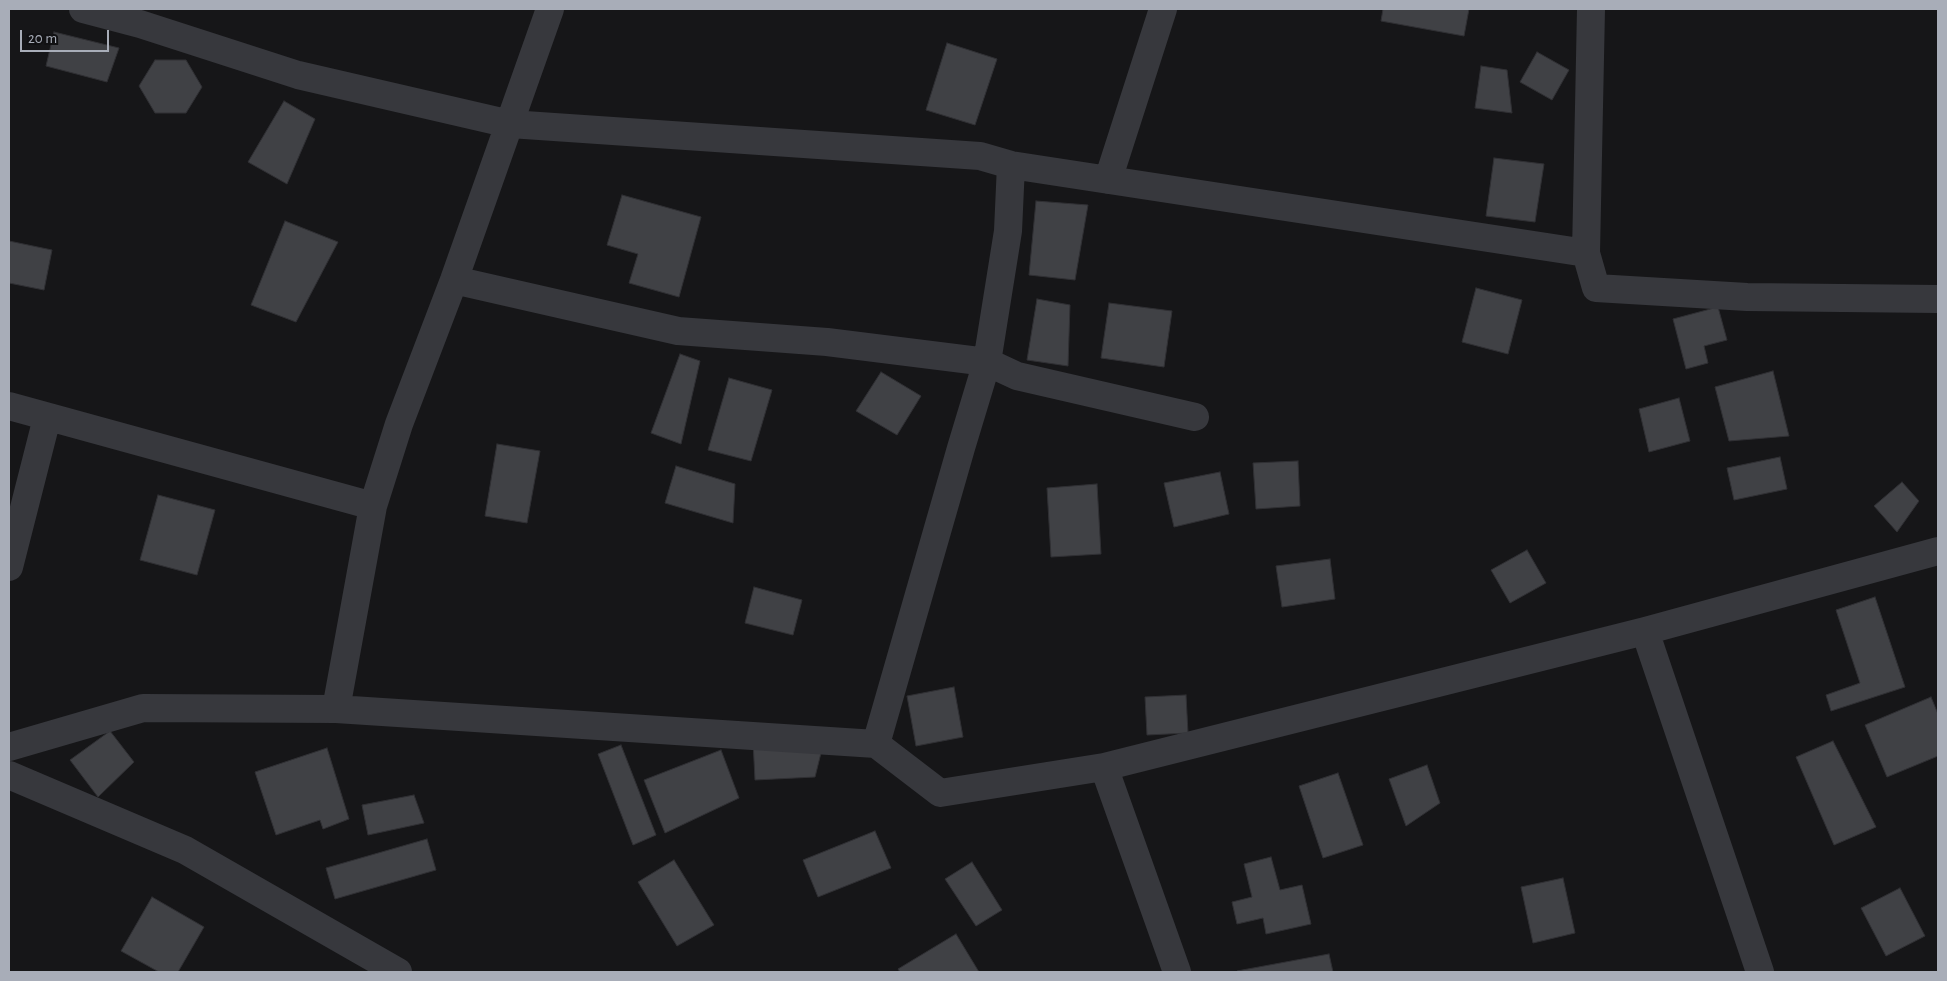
<!DOCTYPE html>
<html>
<head>
<meta charset="utf-8">
<style>
	body { margin:0 }
	#map { position:relative; width:1947px; height:981px; overflow:hidden; background:#161618; font-family:"Alegreya Sans",sans-serif }
	canvas { display:block }
	.frame { position:absolute; inset:0; border:10px solid #a8adb8; pointer-events:none }
	.scale { position:absolute; left:20px; top:30px; width:89px; height:22px; box-sizing:border-box; border:2px solid #a8adb8; border-top:0; padding-left:6px; font-size:15px; line-height:18px; white-space:nowrap; color:#a8adb8; -webkit-text-stroke:4px #111113; paint-order:stroke }
</style>
</head>
<body>
<div id="map">
<canvas width="1947" height="981"></canvas>
<div class="frame"></div>
<div class="scale">20 m</div>
</div>
<script>
const ctx = document.querySelector('canvas').getContext('2d');
ctx.lineJoin = 'round';
function fill(path, color) { ctx.fillStyle = color; ctx.fill(path, 'evenodd'); }
const toPath = rows => new Path2D(rows.map(r => 'M' + r).join(''));
function stroke(path, color, width, dash) { ctx.strokeStyle = color; ctx.lineWidth = width; ctx.lineCap = dash ? 'butt' : 'round'; ctx.setLineDash(dash || []); ctx.stroke(path); }
const building = toPath([
	[1383,9,1469,9,1464,36,1381,21,1383,9],
	[54,32,119,48,107,82,46,66,54,32],
	[947,43,997,59,975,125,926,110,947,43],
	[1537,52,1569,70,1552,100,1520,82,1537,52],
	[155,60,186,60,202,87,186,113,155,113,139,86,155,60],
	[1481,66,1507,70,1512,113,1475,108,1481,66],
	[284,101,315,119,287,184,248,162,284,101],
	[1494,158,1544,164,1535,222,1486,216,1494,158],
	[622,195,701,217,679,297,629,283,638,254,607,245,622,195],
	[1036,201,1088,205,1075,280,1029,275,1036,201],
	[285,221,338,242,296,322,251,305,285,221],
	[9,241,52,250,44,290,9,283,9,241],
	[1476,288,1522,300,1508,354,1462,342,1476,288],
	[1037,299,1070,305,1068,366,1027,360,1037,299],
	[1109,303,1172,311,1164,367,1101,358,1109,303],
	[1718,307,1727,340,1704,346,1708,363,1686,369,1673,319,1718,307],
	[680,354,700,361,681,444,651,433,680,354],
	[1773,371,1789,436,1729,441,1715,387,1773,371],
	[881,372,921,396,897,435,856,411,881,372],
	[729,378,772,390,751,461,708,450,729,378],
	[1679,398,1690,441,1649,452,1639,409,1679,398],
	[497,444,540,451,527,523,485,516,497,444],
	[1780,457,1787,489,1734,500,1727,468,1780,457],
	[1298,461,1300,506,1256,509,1253,463,1298,461],
	[676,466,735,484,733,523,665,503,676,466],
	[1220,472,1229,514,1174,527,1164,483,1220,472],
	[1902,482,1919,501,1897,532,1874,506,1902,482],
	[1097,484,1101,554,1051,557,1047,488,1097,484],
	[158,495,215,510,197,575,140,560,158,495],
	[1527,550,1546,583,1510,603,1491,570,1527,550],
	[1330,559,1335,599,1282,607,1276,566,1330,559],
	[754,587,802,600,793,635,745,623,754,587],
	[1875,597,1905,687,1831,711,1826,695,1860,683,1836,610,1875,597],
	[954,687,963,737,916,746,907,696,954,687],
	[1186,695,1188,733,1147,735,1145,697,1186,695],
	[1931,697,1938,714,1938,756,1887,777,1865,725,1931,697],
	[110,731,134,762,98,797,70,760,110,731],
	[825,737,815,777,755,780,753,741,825,737],
	[1833,741,1876,827,1834,845,1796,757,1833,741],
	[621,745,656,835,633,845,598,754,621,745],
	[327,748,349,819,323,829,320,820,276,835,255,772,327,748],
	[721,750,739,798,665,833,644,780,721,750],
	[1427,765,1440,803,1406,826,1389,779,1427,765],
	[1338,773,1363,845,1323,858,1299,786,1338,773],
	[414,795,424,823,368,835,362,805,414,795],
	[875,831,891,868,818,897,803,860,875,831],
	[427,839,436,870,335,899,326,868,427,839],
	[1271,857,1280,890,1302,885,1311,924,1266,934,1263,918,1237,924,1232,902,1252,897,1244,864,1271,857],
	[674,860,714,925,677,946,638,882,674,860],
	[972,862,1002,910,976,926,945,879,972,862],
	[1563,878,1575,933,1533,943,1521,887,1563,878],
	[1900,888,1925,936,1886,956,1861,908,1900,888],
	[152,897,204,927,178,972,159,972,121,951,152,897],
	[956,934,979,972,900,972,898,969,956,934],
	[1329,954,1333,972,1238,972,1237,971,1329,954]
]);
fill(building, '#404145');
stroke(building, '#303034', 1);
stroke(toPath([
	[83,9,140,24,298,75,510,124,980,156,1011,165,1586,253,1596,288,1747,297,1938,299],
	[1108,180,1163,9],
	[1586,253,1591,9],
	[454,280,678,331,827,342,987,362,1017,376,1195,417],
	[9,406,373,506],
	[9,567,47,418],
	[1645,631,1760,972],
	[336,709,373,506,399,424,454,280,550,9],
	[876,744,961,448,987,362,1008,231,1011,165],
	[9,747,143,708,336,709,876,744,940,793,1104,767,1645,631,1938,551],
	[1104,767,1177,972],
	[9,775,185,850,398,972]
]), '#37383d', 28);
</script>
</body>
</html>
